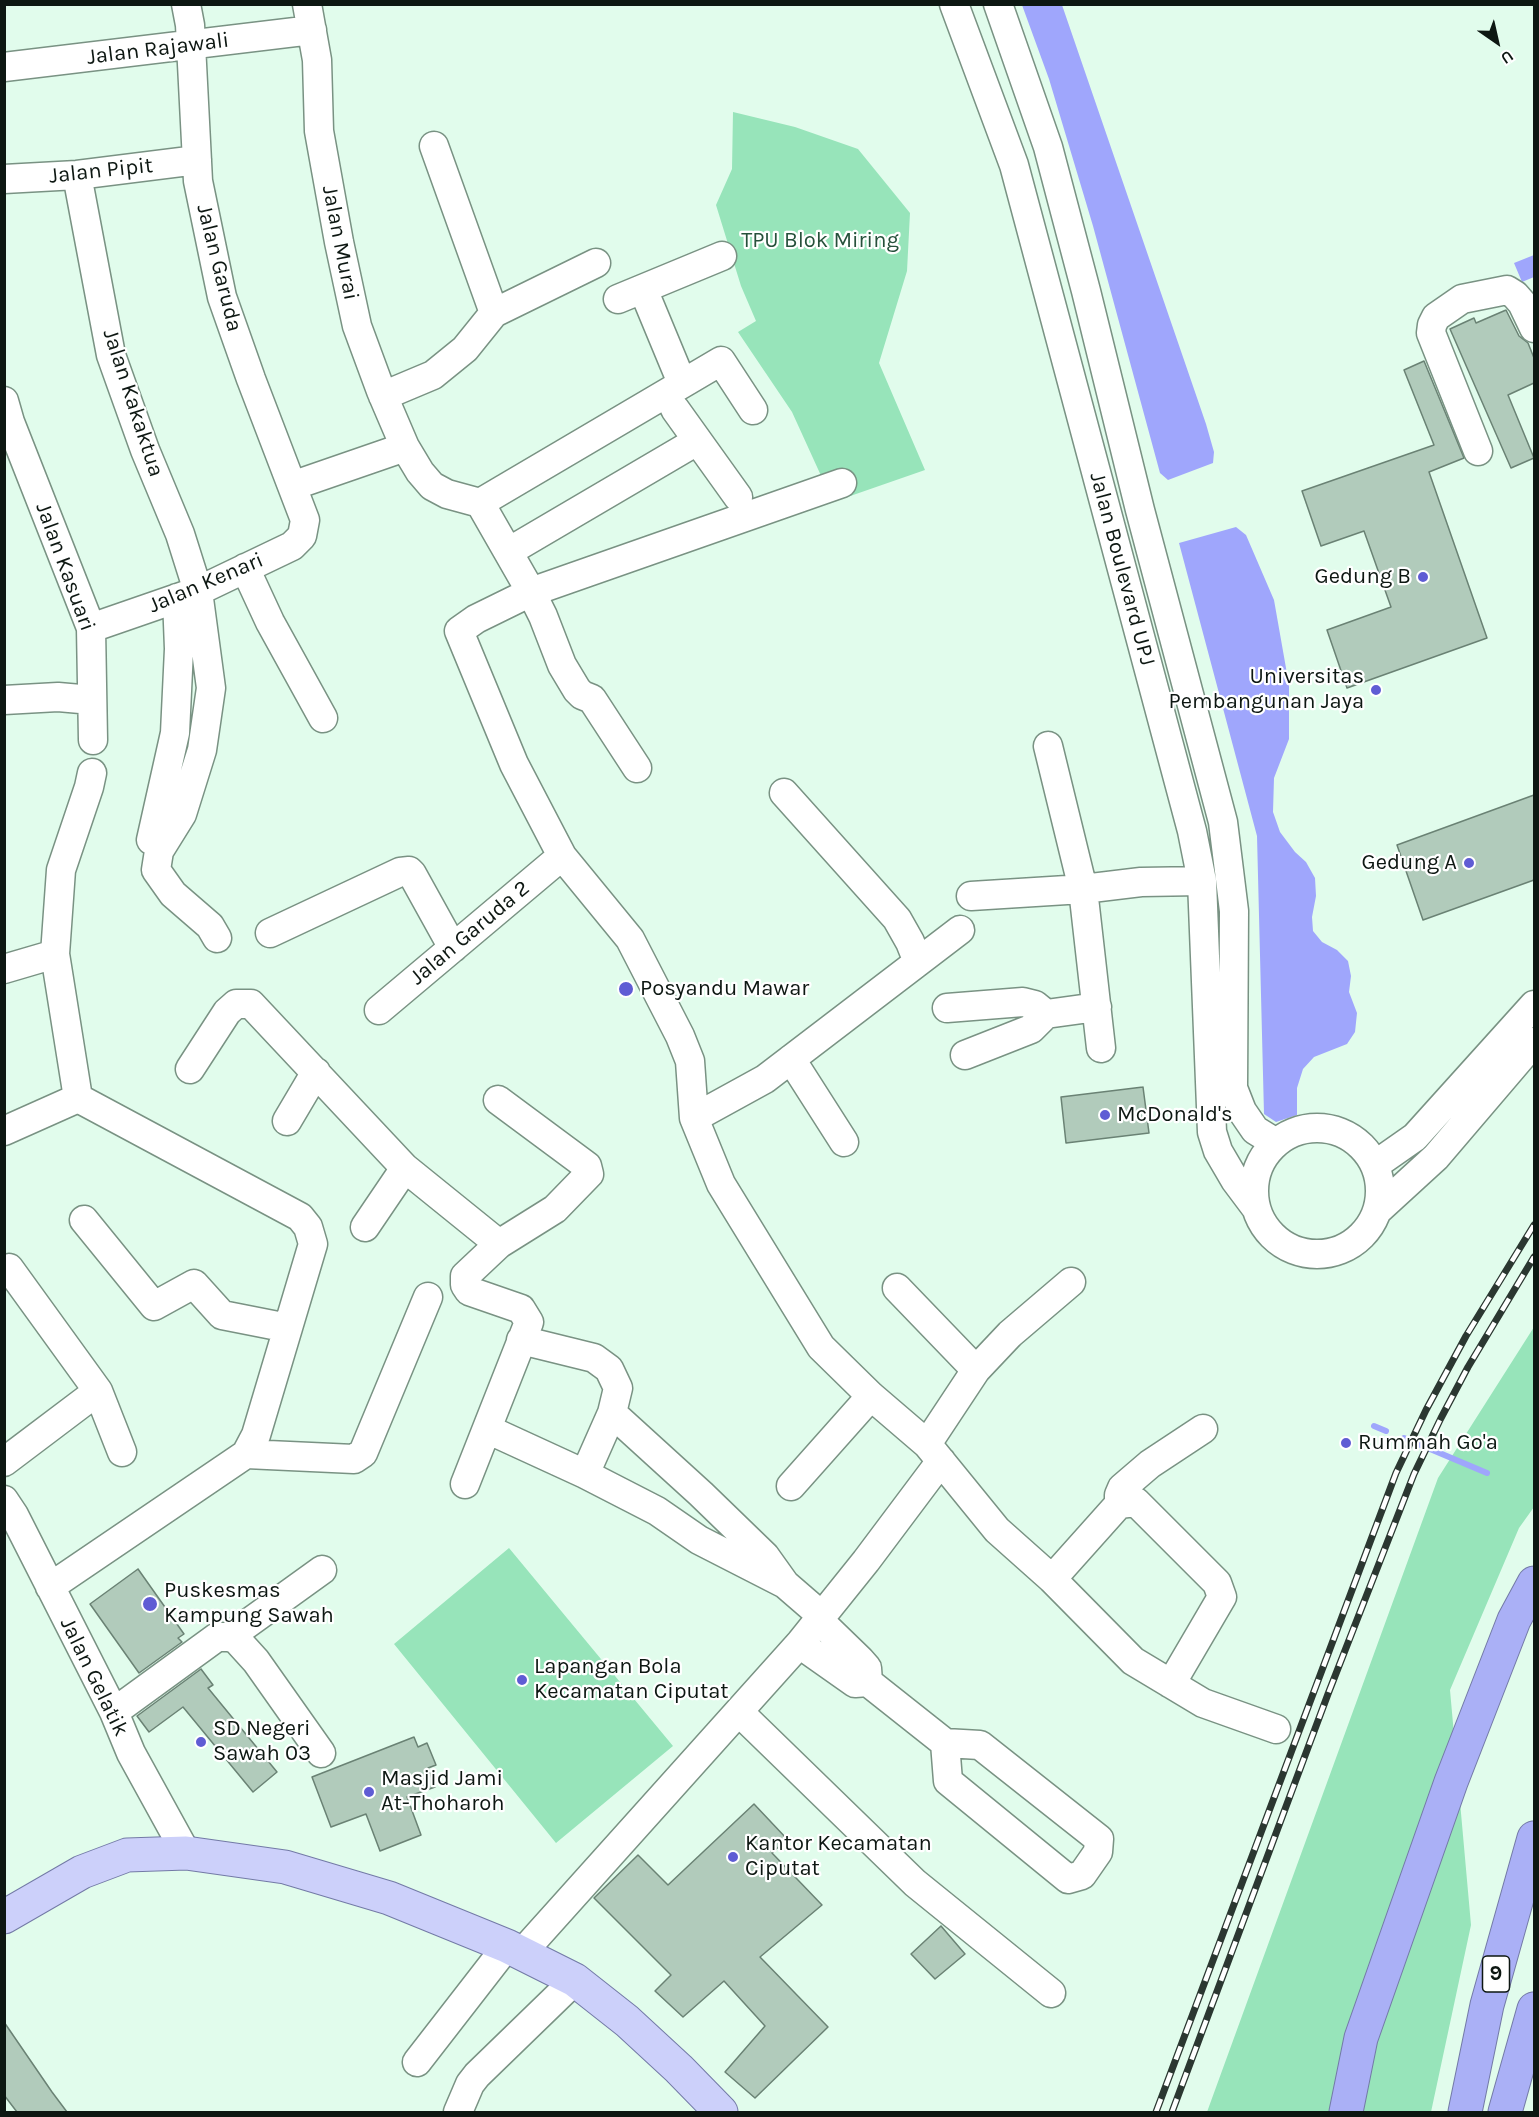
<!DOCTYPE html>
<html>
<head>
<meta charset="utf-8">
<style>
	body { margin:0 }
	#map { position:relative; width:1539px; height:2117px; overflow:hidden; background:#e1fcec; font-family:Karla,sans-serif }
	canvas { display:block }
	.frame { position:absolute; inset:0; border:6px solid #0d1712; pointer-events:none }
	.north { position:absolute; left:1467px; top:12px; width:60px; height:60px; -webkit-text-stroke:4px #fff; paint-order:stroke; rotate:146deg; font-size:16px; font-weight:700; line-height:24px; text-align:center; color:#0d1712 }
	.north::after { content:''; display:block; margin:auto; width:21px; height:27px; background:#0d1712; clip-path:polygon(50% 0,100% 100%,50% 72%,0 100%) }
</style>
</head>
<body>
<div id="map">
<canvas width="1539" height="2117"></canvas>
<div class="frame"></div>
<div class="north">U</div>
</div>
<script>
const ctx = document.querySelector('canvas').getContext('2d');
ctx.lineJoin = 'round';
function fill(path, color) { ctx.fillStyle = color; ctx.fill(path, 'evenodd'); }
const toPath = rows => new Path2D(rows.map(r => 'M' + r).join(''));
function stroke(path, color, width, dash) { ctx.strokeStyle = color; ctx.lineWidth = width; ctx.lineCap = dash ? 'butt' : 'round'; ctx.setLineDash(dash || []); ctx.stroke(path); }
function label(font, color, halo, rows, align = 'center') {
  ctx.font = font + ' Karla,sans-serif'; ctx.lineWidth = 4.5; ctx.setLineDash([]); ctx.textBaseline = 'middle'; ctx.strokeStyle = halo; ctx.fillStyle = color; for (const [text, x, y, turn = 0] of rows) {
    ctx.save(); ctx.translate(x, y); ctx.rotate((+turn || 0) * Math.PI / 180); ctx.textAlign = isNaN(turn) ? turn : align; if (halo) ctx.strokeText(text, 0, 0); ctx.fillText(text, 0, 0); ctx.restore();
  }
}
fill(toPath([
	[733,112,795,127,858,149,910,213,907,271,879,363,925,470,833,502,792,412,738,332,756,321,741,286,716,205,732,169],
	[1534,1327,1534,1507,1519,1528,1450,1690,1471,1925,1431,2112,1207,2112,1438,1478],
	[509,1548,673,1746,556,1843,394,1644]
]), '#97e4ba');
fill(toPath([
	[1022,5,1062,5,1206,424,1214,452,1213,463,1168,480,1160,473,1093,226,1049,79],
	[1534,255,1534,277,1522,282,1514,263],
	[1236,527,1246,535,1274,600,1289,685,1289,739,1274,778,1273,812,1280,832,1295,852,1306,862,1315,878,1316,896,1312,917,1313,931,1322,942,1337,950,1348,961,1351,976,1349,992,1357,1013,1355,1032,1347,1044,1314,1057,1303,1069,1297,1088,1297,1115,1276,1122,1264,1114,1257,836,1179,543]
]), '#9fa6fc');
stroke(toPath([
	[1374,1426,1386,1431],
	[1404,1438,1487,1473]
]), '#9fa6fc', 6);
const building = toPath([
	[1506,310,1519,336,1528,343,1534,358,1534,383,1508,395,1534,458,1511,468,1450,329,1474,318,1476,323,1506,310],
	[1424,361,1464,458,1429,472,1487,638,1347,688,1327,630,1391,607,1364,531,1321,546,1302,491,1434,445,1404,370,1424,361],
	[1534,795,1534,880,1423,920,1397,845,1534,795],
	[1143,1087,1149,1133,1066,1143,1061,1097,1143,1087],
	[138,1569,184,1634,178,1638,182,1642,139,1673,90,1604,138,1569],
	[201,1669,213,1685,208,1688,277,1772,253,1792,183,1707,149,1732,137,1716,201,1669],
	[414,1737,418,1747,427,1743,436,1765,428,1768,435,1787,407,1797,421,1835,380,1851,366,1814,331,1827,312,1777,414,1737],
	[754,1804,787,1839,772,1853,822,1905,760,1957,828,2027,755,2098,725,2072,765,2026,724,1981,683,2017,655,1991,671,1975,594,1898,638,1855,668,1885,754,1804],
	[941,1926,965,1954,935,1979,911,1954,941,1926],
	[4,2022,52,2092,67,2112,17,2112,4,2095,4,2022]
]);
fill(building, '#b1cbbb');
stroke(building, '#6a8274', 1.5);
const minor = toPath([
	[307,4,317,60,319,131,339,242,357,326,381,391,405,447,420,472,432,486,447,494,480,503,531,592,543,616,562,665,577,690,582,695,592,699,637,768],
	[954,4,1014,165,1192,831,1202,881,1212,1132,1218,1151,1235,1180,1256,1208],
	[998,4,1048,147,1086,291,1140,510,1223,822,1234,911,1233,1088,1242,1111,1255,1130,1276,1143],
	[4,67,312,30],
	[434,146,494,313],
	[77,175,111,355,145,450,180,534,198,591,211,688,202,750,182,814,159,851,156,870,173,894,210,926,217,938],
	[4,179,77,175,197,160],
	[643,289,682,383],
	[618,299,722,256],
	[383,396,433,375,465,349,494,313,596,263],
	[4,401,10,422,91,628,93,740],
	[675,409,738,497],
	[1478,451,1431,333,1432,325,1436,317,1462,299,1507,290,1515,295,1522,303,1534,328],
	[842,483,531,592,476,619,459,631,514,764,562,856,630,939,680,1036,690,1061,694,1118,721,1184,821,1347,871,1396,927,1444,997,1530,1052,1579,1133,1661,1203,1703,1276,1729],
	[292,486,405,447],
	[480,503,721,361,753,410],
	[508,552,697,441],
	[245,568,270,622,323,718],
	[91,628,198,591,292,546,302,536,305,520,251,379,222,297,198,181,190,25,186,4],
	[4,700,58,697,92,700],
	[1048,746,1083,889,1101,1048],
	[784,793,897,919,910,942,918,962],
	[151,840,175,733,179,649,177,598],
	[971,896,1083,889,1141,882,1202,881],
	[270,933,400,872,409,871,412,874,453,948],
	[4,969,55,954],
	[947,1008,1023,1002,1035,1005,1046,1014],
	[379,1010,562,856],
	[965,1055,1031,1029,1046,1014,1097,1007],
	[791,1059,844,1142],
	[190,1069,227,1012,236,1004,251,1004,405,1168,499,1244],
	[78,1098,55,954,61,870,89,787,92,773],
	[694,1118,765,1079,960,930],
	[287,1121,316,1072],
	'1254 1191a63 63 0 1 1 126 0a63 63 0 1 1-126 0Z',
	[4,1131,78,1098],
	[1375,1165,1415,1137,1534,1005],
	[1377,1211,1436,1157,1534,1042],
	[84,1220,154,1306,194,1284,222,1315,288,1328],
	[365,1227,405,1168],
	[9,1268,98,1391,122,1452],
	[897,1288,976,1370],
	[521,1340,594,1358,609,1369,618,1388,612,1413,585,1474],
	[612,1413,701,1494,765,1556,785,1584,822,1616],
	[487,1429,585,1474,657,1511,699,1540,785,1584],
	[927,1444,976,1370,1010,1334,1071,1282],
	[246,1454,354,1459,363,1453,428,1297],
	[4,1462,98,1391],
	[465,1484,529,1322,521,1309,469,1291,465,1285,465,1276,499,1244,555,1209,589,1174,587,1166,498,1100],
	[791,1486,871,1396],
	[4,1500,14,1515,114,1712,131,1753,186,1853],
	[1119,1504,1119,1495,1122,1488,1150,1464,1203,1429],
	[1052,1579,1119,1504,1136,1502,1217,1583,1222,1597,1171,1684],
	[50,1587,246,1454,256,1435,313,1244,308,1227,300,1217,78,1098],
	[817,1622,828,1629,860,1660,867,1668,868,1682,945,1743,980,1745,1099,1839,1098,1852,1082,1875,1068,1879,948,1781,945,1743],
	[229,1637,322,1570],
	[801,1642,811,1652,855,1683,868,1682],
	[114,1712,217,1637,229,1637,236,1639,256,1661,321,1753],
	[739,1712,915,1883,1051,1993],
	[521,1954,801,1642,866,1561,941,1461],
	[417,2062,507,1946],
	[458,2112,470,2084,477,2075,575,1980]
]);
const major = toPath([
	[4,1917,82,1872,127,1855,186,1853,285,1867,389,1898,507,1946,575,1980,627,2021,679,2069,721,2112]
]);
const highway = toPath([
	[1346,2112,1361,2038,1451,1782,1514,1620,1534,1583],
	[1465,2112,1487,2005,1534,1838],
	[1505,2112,1534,2009]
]);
stroke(minor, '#799283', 31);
stroke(major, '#737aa6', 35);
stroke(highway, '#737aa6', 35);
stroke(minor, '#fff', 28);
stroke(major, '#ccd0fa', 33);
stroke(highway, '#aab0f6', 33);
const rail = toPath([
	[1156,2112,1396,1473,1426,1410,1466,1336,1534,1225],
	[1172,2112,1328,1694,1414,1474,1441,1418,1468,1367,1534,1257]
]);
stroke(rail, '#2b3731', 7);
stroke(rail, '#fff', 4.5, [14]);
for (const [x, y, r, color] of [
	[1423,577,6,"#5f5cd4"],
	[1376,690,6,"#5f5cd4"],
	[1469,863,6,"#5f5cd4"],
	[626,989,8,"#5f5cd4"],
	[1105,1115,6,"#5f5cd4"],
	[1346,1443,6,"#5f5cd4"],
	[150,1604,8,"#5f5cd4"],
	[522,1680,6,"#5f5cd4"],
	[201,1742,6,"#5f5cd4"],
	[369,1792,6,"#5f5cd4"],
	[733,1857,6,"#5f5cd4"]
]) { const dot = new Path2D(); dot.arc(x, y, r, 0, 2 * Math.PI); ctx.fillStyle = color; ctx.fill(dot); stroke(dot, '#fff', 2); }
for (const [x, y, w] of [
	[1496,1974,27]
]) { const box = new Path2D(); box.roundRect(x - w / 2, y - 18, w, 36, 4.5); ctx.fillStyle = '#fff'; ctx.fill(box); stroke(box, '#0d1712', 1.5); }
label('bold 21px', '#0d1712', null, [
	["9",1496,1974]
]);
label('22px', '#0d1712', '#fff', [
	["Jalan Rajawali",158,49,-7],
	["Jalan Pipit",101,171,-6],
	["Jalan Murai",340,243,79],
	["Jalan Garuda",219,268,76],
	["Jalan Kakaktua",133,403,72],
	["Jalan Kasuari",65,567,70],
	["Jalan Boulevard UPJ",1122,569,75],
	["Jalan Kenari",206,583,-23],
	["Jalan Garuda 2",470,933,-40],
	["Jalan Gelatik",94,1677,64]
]);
label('22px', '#26513b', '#fff', [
	["TPU Blok Miring",820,241]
]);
label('22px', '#0d1712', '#fff', [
	["Gedung B",1411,577,"right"],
	["Universitas",1364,677,"right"],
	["Pembangunan Jaya",1364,702,"right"],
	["Gedung A",1457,863,"right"],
	["Posyandu Mawar",640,989],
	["McDonald's",1117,1115],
	["Rummah Go'a",1358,1443],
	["Puskesmas",164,1591],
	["Kampung Sawah",164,1616],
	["Lapangan Bola",534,1667],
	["Kecamatan Ciputat",534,1692],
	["SD Negeri",213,1729],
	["Sawah 03",213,1754],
	["Masjid Jami",381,1779],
	["At-Thoharoh",381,1804],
	["Kantor Kecamatan",745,1844],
	["Ciputat",745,1869]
], 'left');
</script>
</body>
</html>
